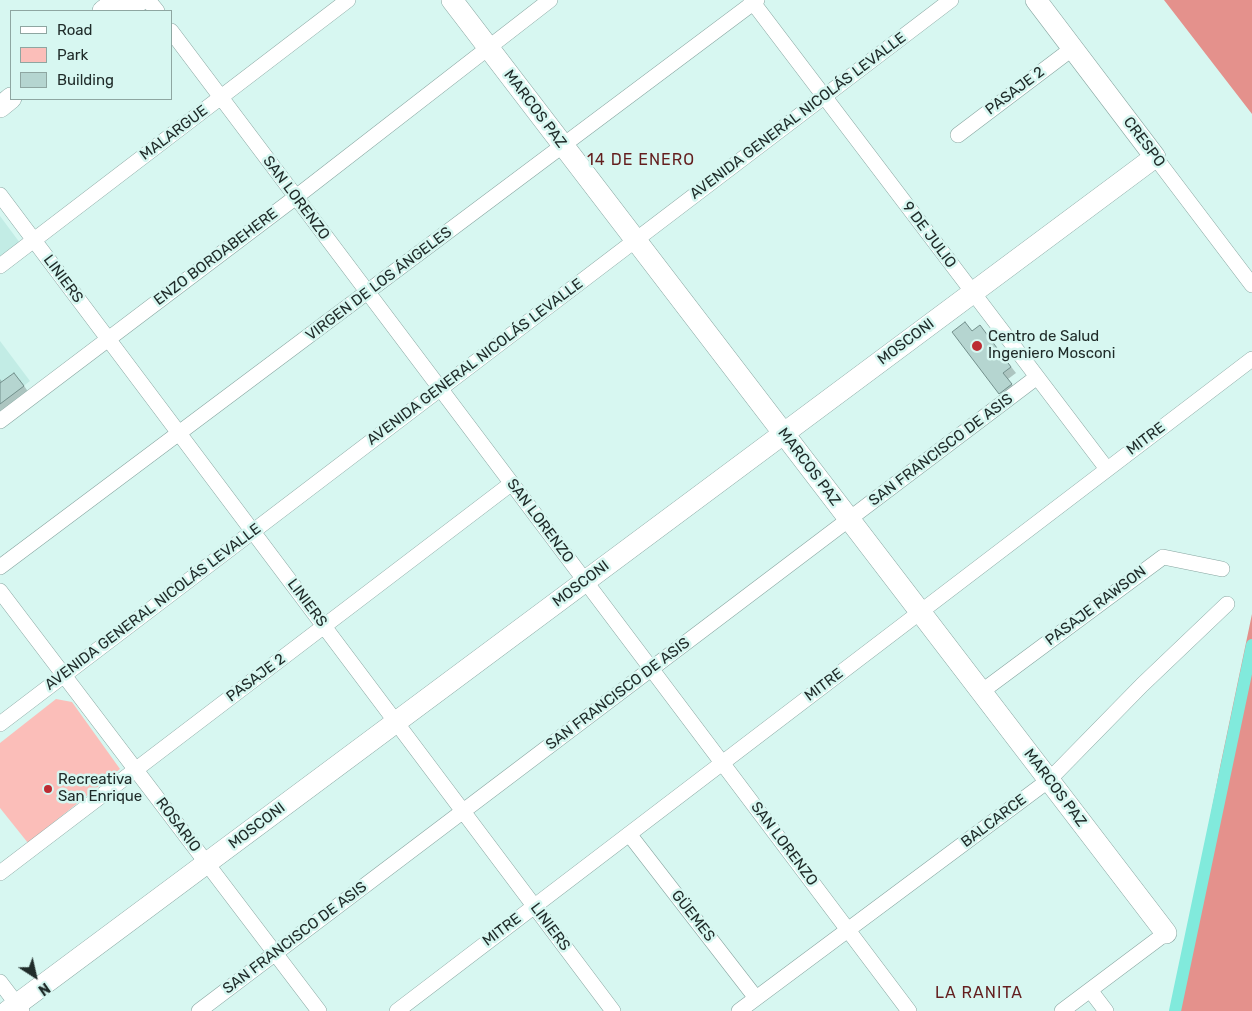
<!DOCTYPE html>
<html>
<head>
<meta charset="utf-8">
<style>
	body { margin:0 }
	#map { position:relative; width:1252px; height:1011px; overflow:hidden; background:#d7f7f1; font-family:Rubik,sans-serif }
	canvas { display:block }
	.legend { position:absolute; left:10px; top:10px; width:162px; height:90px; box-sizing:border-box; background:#d7f7f1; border:1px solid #8ea6a1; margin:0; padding:6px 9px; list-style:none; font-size:15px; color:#202c2a }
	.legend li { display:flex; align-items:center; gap:10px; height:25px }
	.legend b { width:25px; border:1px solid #8ea6a1 }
	.north { position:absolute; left:10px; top:951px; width:50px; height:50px; -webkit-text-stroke:4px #d7f7f1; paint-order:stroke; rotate:145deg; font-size:14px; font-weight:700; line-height:20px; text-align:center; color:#202c2a }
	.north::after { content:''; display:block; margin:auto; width:18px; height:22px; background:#202c2a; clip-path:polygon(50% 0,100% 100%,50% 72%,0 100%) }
</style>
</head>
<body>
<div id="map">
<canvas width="1252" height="1011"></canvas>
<ul class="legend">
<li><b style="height:6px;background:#fff"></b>Road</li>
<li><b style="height:14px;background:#fbbeb9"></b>Park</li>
<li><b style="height:14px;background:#b5d5d0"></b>Building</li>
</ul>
<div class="north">N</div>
</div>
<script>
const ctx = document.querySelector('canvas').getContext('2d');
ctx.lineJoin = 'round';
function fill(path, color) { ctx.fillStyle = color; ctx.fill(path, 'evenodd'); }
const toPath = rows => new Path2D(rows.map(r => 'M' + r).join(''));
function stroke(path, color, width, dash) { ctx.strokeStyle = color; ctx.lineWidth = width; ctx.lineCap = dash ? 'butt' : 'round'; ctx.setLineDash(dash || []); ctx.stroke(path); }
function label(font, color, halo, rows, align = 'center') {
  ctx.font = font + ' Rubik,sans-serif'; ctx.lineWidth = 5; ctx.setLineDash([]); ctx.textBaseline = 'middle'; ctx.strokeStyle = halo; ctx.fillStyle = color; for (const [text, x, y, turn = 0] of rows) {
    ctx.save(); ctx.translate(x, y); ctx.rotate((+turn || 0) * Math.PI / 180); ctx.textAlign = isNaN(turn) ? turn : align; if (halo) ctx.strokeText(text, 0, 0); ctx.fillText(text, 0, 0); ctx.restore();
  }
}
fill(toPath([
	[0,216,20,243,0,259],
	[0,341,30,381,0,404]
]), '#c2ece5');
fill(toPath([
	[56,699,72,702,120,769,28,843,0,808,0,743]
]), '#fbbeb9');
fill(toPath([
	[1164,0,1252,0,1252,114],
	[1252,614,1252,1011,1173,1011,1220,767]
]), '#e4918c');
fill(toPath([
	[973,332,985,333,1016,373,1008,379,1017,391,1006,399,1000,393],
	[0,379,3,383,20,380,29,393,0,414]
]), '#0003');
stroke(toPath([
	[1175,1011,1252,645]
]), '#81eadc', 12);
const building = toPath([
	[965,322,972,331,980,325,1011,367,1003,373,1012,384,999,394,952,332,965,322],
	[14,373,24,386,0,404,0,383,14,373]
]);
fill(building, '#b5d5d0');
stroke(building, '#73908c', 1);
const street = toPath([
	[148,0,157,11],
	[751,0,1107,469],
	[171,31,909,1011],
	[958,135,1073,48],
	[1155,157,1252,285],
	[0,195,613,1011],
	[0,266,348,0],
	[0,421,296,197,550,0],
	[0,567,757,0],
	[0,591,319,1011],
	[981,692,1163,557,1222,569],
	[0,724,951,0],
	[629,834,756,998],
	[0,873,512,483],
	[0,982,22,1011],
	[1090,990,1106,1011],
	[199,1011,1037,377],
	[397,1011,1252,359],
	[739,1011,1049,780,1142,685,1227,604],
	[1062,1011,1166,933]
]);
const secondary = toPath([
	[452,0,1166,933],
	[103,11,118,0],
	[125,11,140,0],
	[0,107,11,98],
	[8,1011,1155,157,1036,0]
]);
stroke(street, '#87a5a0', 16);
stroke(secondary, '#87a5a0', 22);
stroke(street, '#fff', 15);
stroke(secondary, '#fff', 21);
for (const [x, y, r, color] of [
	[977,346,6,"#bc2c33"],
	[48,789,5,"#bc2c33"]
]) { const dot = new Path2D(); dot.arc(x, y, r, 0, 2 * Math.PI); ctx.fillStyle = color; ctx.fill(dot); stroke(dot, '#d7f7f1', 2); }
label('15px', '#202c2a', '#d7f7f1', [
	["PASAJE 2",1015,91,-37],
	["MARCOS PAZ",535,109,53],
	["AVENIDA GENERAL NICOLÁS LEVALLE",798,116,-37],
	["MALARGUE",174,133,-37],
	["CRESPO",1144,142,53],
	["SAN LORENZO",296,198,53],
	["9 DE JULIO",929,235,53],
	["ENZO BORDABEHERE",216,257,-37],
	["LINIERS",63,279,53],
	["VIRGEN DE LOS ÁNGELES",379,284,-37],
	["MOSCONI",906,342,-37],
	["AVENIDA GENERAL NICOLÁS LEVALLE",475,362,-37],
	["MITRE",1146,439,-37],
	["SAN FRANCISCO DE ASIS",941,450,-37],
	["MARCOS PAZ",809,467,53],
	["SAN LORENZO",540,521,53],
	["MOSCONI",581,584,-37],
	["LINIERS",307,603,53],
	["PASAJE RAWSON",1096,606,-37],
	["AVENIDA GENERAL NICOLÁS LEVALLE",153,607,-37],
	["PASAJE 2",256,678,-37],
	["MITRE",824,685,-37],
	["SAN FRANCISCO DE ASIS",618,694,-37],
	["MARCOS PAZ",1055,788,53],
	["BALCARCE",994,821,-37],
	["ROSARIO",178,825,53],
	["MOSCONI",257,826,-37],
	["SAN LORENZO",784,844,53],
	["GÜEMES",693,916,52],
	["LINIERS",550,927,53],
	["MITRE",502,930,-37],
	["SAN FRANCISCO DE ASIS",295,938,-37]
]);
label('15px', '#202c2a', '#d7f7f1', [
	["Centro de Salud",988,337],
	["Ingeniero Mosconi",988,354],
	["Recreativa",58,780],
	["San Enrique",58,797]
], 'left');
ctx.letterSpacing = '1px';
label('16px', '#631e1e', '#d7f7f1', [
	["14 DE ENERO",641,160],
	["LA RANITA",979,993]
]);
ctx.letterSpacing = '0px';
</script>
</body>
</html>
